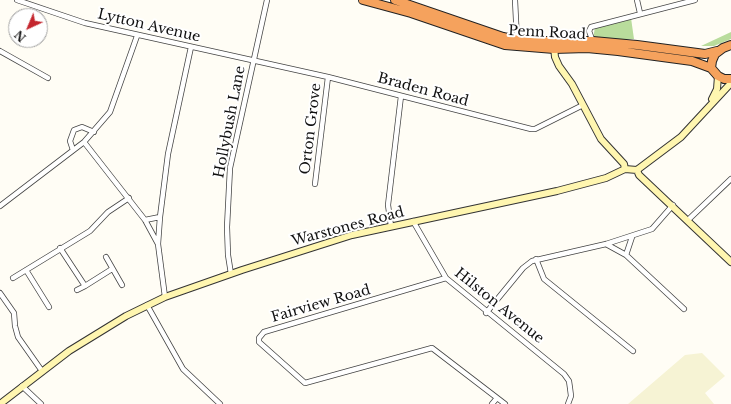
<!DOCTYPE html>
<html>
<head>
<meta charset="utf-8">
<style>
	body { margin:0 }
	#map { position:relative; width:731px; height:404px; overflow:hidden; background:#fffdf5; font-family:"Libre Baskerville",serif }
	canvas { display:block }
	.north { position:absolute; left:8px; top:8px; width:40px; height:40px; box-sizing:border-box; background:#fff; border:1px solid #a0a0a0; border-radius:50%; rotate:224deg; font-size:11px; font-weight:700; line-height:16px; text-align:center; color:#111 }
	.north::after { content:''; display:block; margin:auto; width:14px; height:18px; background:#c4262e; clip-path:polygon(50% 0,100% 100%,50% 72%,0 100%) }
</style>
</head>
<body>
<div id="map">
<canvas width="731" height="404"></canvas>
<div class="north">N</div>
</div>
<script>
const ctx = document.querySelector('canvas').getContext('2d');
ctx.lineJoin = 'round';
function fill(path, color) { ctx.fillStyle = color; ctx.fill(path, 'evenodd'); }
const toPath = rows => new Path2D(rows.map(r => 'M' + r).join(''));
function stroke(path, color, width, dash) { ctx.strokeStyle = color; ctx.lineWidth = width; ctx.lineCap = dash ? 'butt' : 'round'; ctx.setLineDash(dash || []); ctx.stroke(path); }
function label(font, color, halo, rows, align = 'center') {
  ctx.font = font + ' "Libre Baskerville",serif'; ctx.lineWidth = 4; ctx.setLineDash([]); ctx.textBaseline = 'middle'; ctx.strokeStyle = halo; ctx.fillStyle = color; for (const [text, x, y, turn = 0] of rows) {
    ctx.save(); ctx.translate(x, y); ctx.rotate((+turn || 0) * Math.PI / 180); ctx.textAlign = isNaN(turn) ? turn : align; if (halo) ctx.strokeText(text, 0, 0); ctx.fillText(text, 0, 0); ctx.restore();
  }
}
fill(toPath([
	[702,353,725,376,705,393,714,404,628,404,685,355]
]), '#f6f3d4');
fill(toPath([
	[631,18,634,39,593,39,595,27],
	[731,32,731,39,714,46,701,46]
]), '#b9dc9c');
const street = toPath([
	[17,0,85,23,328,77,531,129,535,129,583,105],
	[515,0,517,40],
	[637,0,640,13],
	[593,42,589,31,591,27,695,0],
	[0,51,48,78],
	[84,142,145,220,158,244],
	[73,150,70,141,74,130,82,127,94,132],
	[315,184,328,77],
	[0,206,84,142,110,112,137,36],
	[145,220,160,217],
	[688,220,731,179],
	[413,221,446,278,564,374,569,381,570,388,571,396,568,404],
	[391,226,388,205,401,96],
	[606,244,626,255,632,237],
	[60,248,85,286,112,269],
	[626,255,684,309],
	[106,257,122,285],
	[536,259,544,279,633,351],
	[26,270,49,307],
	[231,274,228,255,227,227,230,168,267,0],
	[13,278,90,231,108,212,129,198],
	[446,278,264,332,259,338,259,342,305,383,432,348,505,404],
	[77,290,85,286],
	[0,293,14,313,15,326,18,337,42,371],
	[165,297,158,244,160,217,168,154,191,47],
	[147,305,183,369,220,404],
	[486,313,523,268,532,261,606,244,652,229,673,205],
	[22,386,41,404],
	[492,404,497,398]
]);
const secondary = toPath([
	[554,47,555,57,559,66,572,84,601,139,624,164,625,169],
	[712,99,717,89,718,76],
	[637,170,639,175,731,262],
	[0,404,69,351,126,316,165,297,242,270,352,235,557,191,606,178,625,169,637,170,681,137,731,83]
]);
const highway = toPath([
	[363,0,411,13,505,45,554,49,587,48,618,51,692,61,711,68],
	[395,0,503,37,523,41,593,41,637,45,705,54,717,51],
	[731,45,723,48,715,54,712,61,711,68,718,76,724,79,731,79]
]);
stroke(street, '#444', 6);
stroke(secondary, '#333', 8);
stroke(highway, '#222', 10);
stroke(street, '#fff', 4.5);
stroke(secondary, '#fff6b0', 6);
stroke(highway, '#f5a25d', 8);
label('14px', '#111', '#fff', [
	["Lytton Avenue",149,26,13],
	["Penn Road",547,33,3],
	["Braden Road",423,90,15],
	["Hollybush Lane",230,122,-79],
	["Orton Grove",311,129,-83],
	["Warstones Road",348,227,-15],
	["Fairview Road",321,304,-16],
	["Hilston Avenue",499,306,39]
]);
</script>
</body>
</html>
